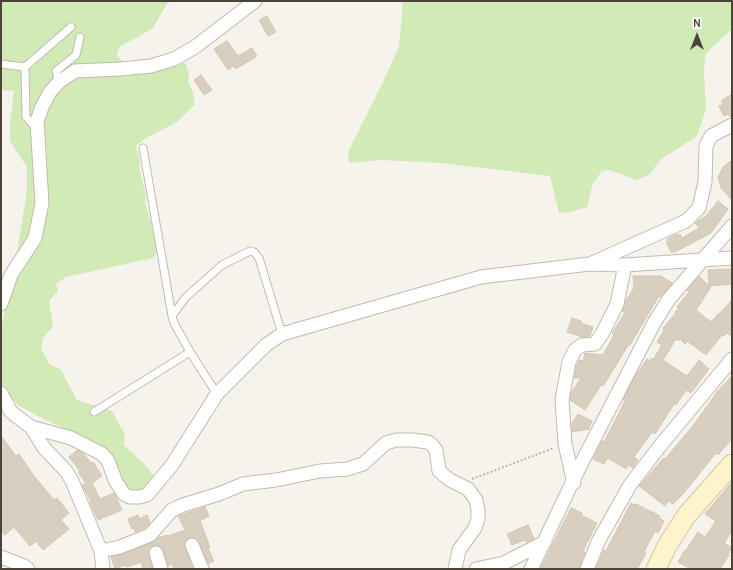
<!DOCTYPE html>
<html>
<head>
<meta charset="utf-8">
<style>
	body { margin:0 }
	#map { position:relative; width:733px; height:570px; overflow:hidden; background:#f6f3ec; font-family:Karla,sans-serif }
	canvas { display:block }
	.frame { position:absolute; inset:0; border:2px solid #4b4439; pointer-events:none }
	.north { position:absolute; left:677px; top:16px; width:40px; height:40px; -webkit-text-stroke:3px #fff; paint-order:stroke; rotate:0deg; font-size:11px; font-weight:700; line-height:16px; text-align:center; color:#4b4439 }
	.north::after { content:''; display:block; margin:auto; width:14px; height:18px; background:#4b4439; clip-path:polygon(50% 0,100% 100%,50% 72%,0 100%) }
</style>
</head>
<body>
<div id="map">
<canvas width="733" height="570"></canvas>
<div class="frame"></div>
<div class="north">N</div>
</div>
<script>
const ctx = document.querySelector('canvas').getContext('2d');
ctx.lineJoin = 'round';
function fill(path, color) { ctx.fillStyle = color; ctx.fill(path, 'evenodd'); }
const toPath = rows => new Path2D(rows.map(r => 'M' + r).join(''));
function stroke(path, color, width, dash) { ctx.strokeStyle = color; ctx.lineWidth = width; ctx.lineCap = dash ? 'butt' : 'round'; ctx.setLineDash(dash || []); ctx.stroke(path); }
fill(toPath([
	[1,1,169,1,152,29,119,47,117,55,123,62,165,56,186,64,189,75,188,82,193,92,195,104,177,122,146,138,136,146,139,158,140,172,146,196,145,204,151,222,157,252,153,258,66,277,56,284,58,291,49,301,53,326,43,338,41,348,49,364,61,370,77,400,112,411,125,435,124,445,144,464,155,477,154,483,139,493,125,488,81,436,42,418,19,406,5,391,1,380,1,331,5,308,11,288,27,191,27,167,10,141,10,123,14,91,1,90],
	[403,1,732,1,732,29,705,54,704,73,706,109,697,136,660,160,650,174,637,180,609,170,602,171,593,183,587,207,571,212,559,213,550,176,441,163,381,160,349,163,348,152,384,80,399,47]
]), '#d2eab5');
const building = toPath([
	[267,16,276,32,268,36,259,20,267,16],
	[227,41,238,56,252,48,257,56,236,69,234,66,228,70,214,49,227,41],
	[201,75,212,90,204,95,194,80,201,75],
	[732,94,732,117,730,117,728,114,724,116,719,106,723,104,721,101,732,94],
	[732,160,732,200,721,188,718,177,723,167,732,160],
	[718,201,728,209,711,233,675,252,671,252,666,242,668,241,667,239,677,234,678,236,680,234,682,238,699,228,695,223,706,216,718,201],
	[732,269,732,284,710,286,711,287,696,310,711,322,718,314,719,314,732,300,732,337,727,333,724,336,722,335,706,355,687,341,685,344,680,339,678,341,676,339,663,360,687,376,699,360,709,369,691,393,686,390,676,405,674,404,655,434,652,432,634,457,638,460,633,468,628,465,626,469,608,458,604,464,593,459,602,441,604,442,621,409,625,401,623,400,634,378,647,359,650,361,652,358,653,360,662,345,657,342,664,330,663,328,676,313,675,312,679,308,677,307,689,292,687,290,699,276,709,286,708,270,732,269],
	[633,276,661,276,672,283,661,297,659,296,630,345,629,344,603,386,601,385,585,410,570,400,571,393,581,378,574,378,577,365,579,360,583,361,585,353,603,355,614,335,612,333,625,313,622,311,625,302,634,288,633,276],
	[572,318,581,321,581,323,593,327,590,336,582,337,567,332,572,318],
	[732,376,732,439,718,455,716,453,683,494,673,504,668,501,665,506,639,486,664,458,665,459,692,427,716,394,716,393,732,376],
	[578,414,592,421,589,429,572,432,572,423,578,414],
	[1,436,16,456,19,454,34,476,54,500,57,498,69,513,61,520,69,529,43,550,36,541,30,546,14,527,5,535,1,530,1,436],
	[77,450,83,453,91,463,93,462,102,476,92,483,100,499,114,493,122,510,98,520,90,503,91,502,82,485,86,483,78,472,80,471,69,457,77,450],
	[732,482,732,531,724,543,732,548,728,554,729,555,720,569,691,569,678,562,685,550,686,550,698,532,705,537,716,521,705,514,732,482],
	[631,503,635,505,636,504,660,516,659,518,664,521,658,533,655,531,644,552,646,553,637,569,596,569,604,550,606,551,631,503],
	[205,507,209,516,200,521,210,547,208,548,214,561,208,564,199,542,197,538,193,537,186,540,184,544,193,569,174,569,172,564,168,566,163,550,161,547,157,545,150,547,148,552,153,569,143,569,141,562,127,567,126,565,115,569,111,557,123,554,153,542,158,538,167,535,168,536,185,530,178,516,205,507],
	[571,508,582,513,581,515,597,523,583,551,585,552,579,569,540,569,571,508],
	[138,515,139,519,147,515,150,523,145,528,135,532,134,528,132,529,128,519,138,515],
	[528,525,534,539,526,542,525,540,512,545,507,534,528,525]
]);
fill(building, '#d8cfc1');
stroke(building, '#d3c7b4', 1);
const lane = toPath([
	[1,64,25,67],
	[59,82,56,71,76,55,80,37],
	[37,129,26,117,25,67,71,27],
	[143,148,172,316],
	[190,352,174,323,172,316,185,298,222,265,250,251,254,252,259,258,282,334],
	[94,412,190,352,217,394]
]);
const street = toPath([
	[592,263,686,221,699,208,705,182,706,146,711,136,732,125],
	[1,304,11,275,35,238,42,203,37,121,42,107,50,92,59,82,75,71,120,69,151,66,174,59,195,47,255,1],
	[1,393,11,412,31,427,71,438,102,454,108,461,116,482,124,494,130,497,139,497,147,495,172,465,217,394,266,345,282,334,481,277,589,264,625,265,732,258],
	[31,427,44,448,66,471,72,481,101,551,103,569],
	[574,483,565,444,562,400,569,362,575,350,582,345,595,344,602,334,617,304,625,265],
	[192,545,202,569],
	[101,551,120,547,150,535,172,510,183,505,219,494,243,484,276,480,320,471,347,469,363,464,386,443,396,440,412,440,428,442,432,445,436,450,439,471,450,480,468,489,476,500,478,510,478,519,475,528,459,550,455,569],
	[156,553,161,569],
	[1,557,24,566,28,569],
	[476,569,504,563,545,542],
	[531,569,582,462,654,323,669,299,732,226],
	[587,569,599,540,630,485,660,446,732,359]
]);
const secondary = toPath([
	[656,569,667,546,686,516,732,464]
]);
stroke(lane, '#c2bbae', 9);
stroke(street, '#c2bbae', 15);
stroke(secondary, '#d6c79b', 21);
stroke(toPath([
	[472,479,554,448]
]), '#c4b79f', 2, [2, 2]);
stroke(lane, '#fff', 7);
stroke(street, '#fff', 13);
stroke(secondary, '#fff3cd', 19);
</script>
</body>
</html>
